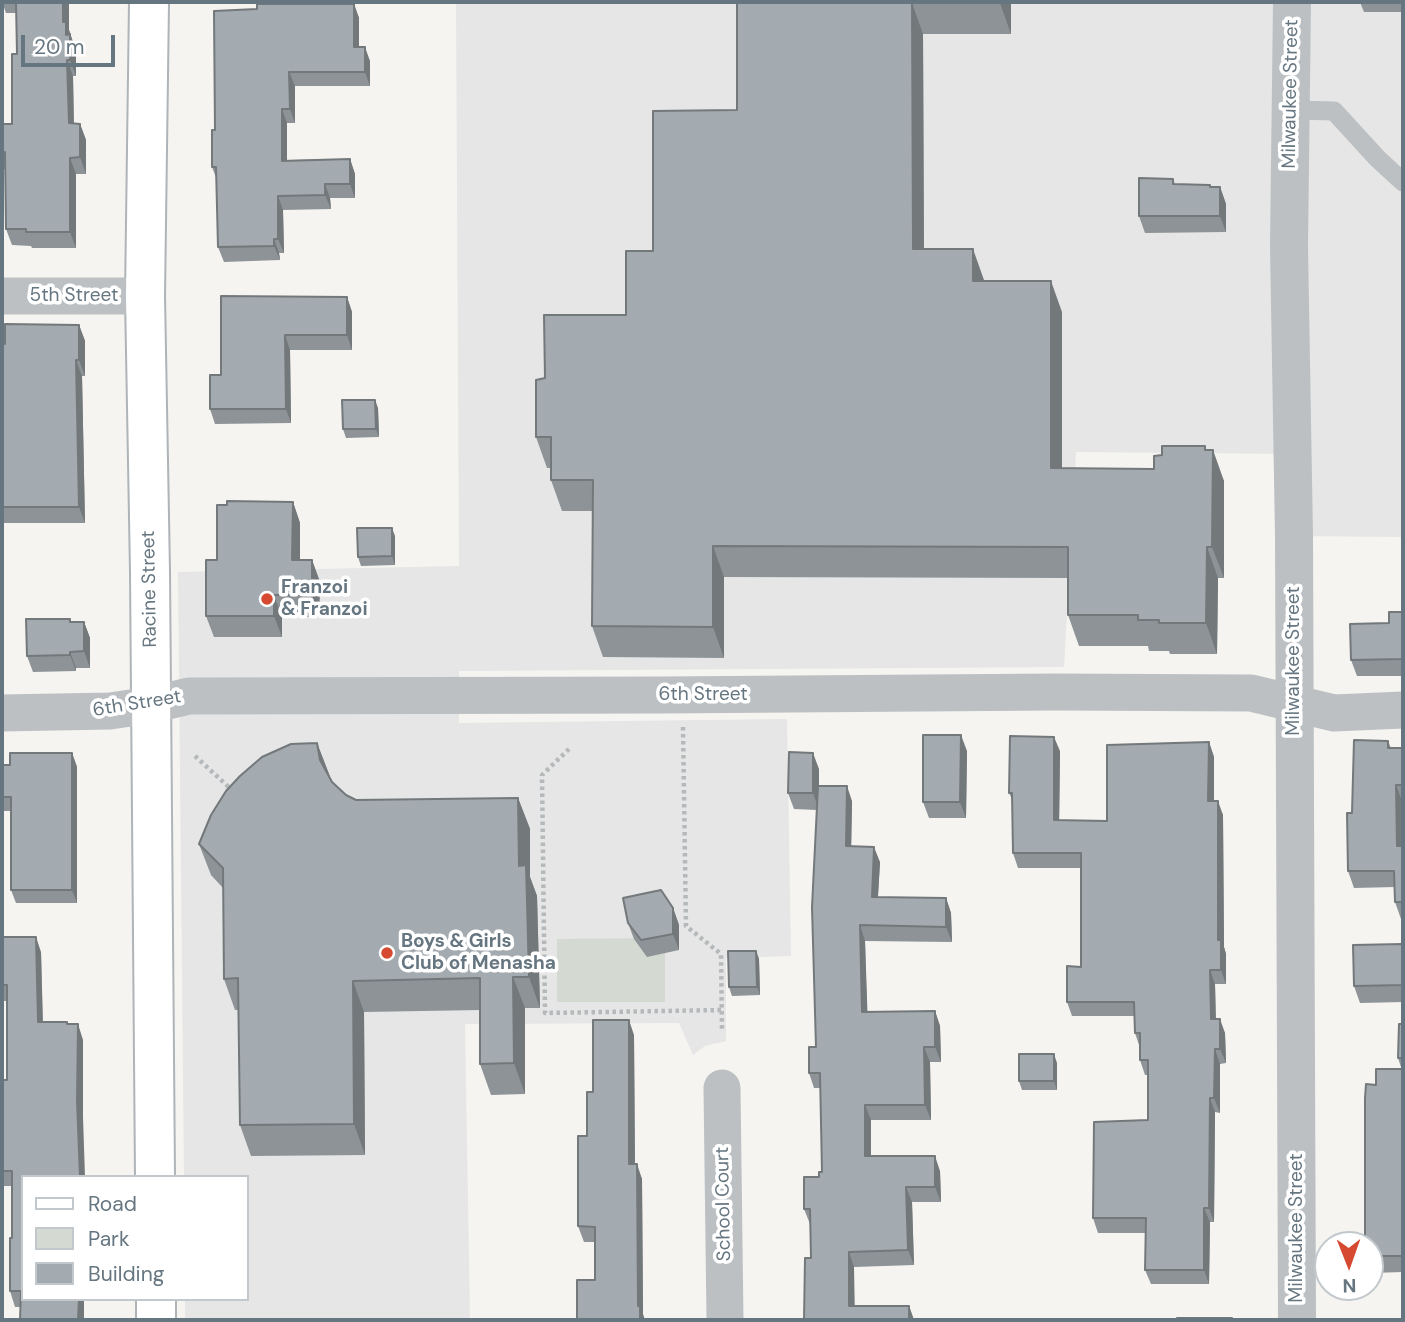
<!DOCTYPE html>
<html>
<head>
<meta charset="utf-8">
<style>
	body { margin:0 }
	#map { position:relative; width:1405px; height:1322px; overflow:hidden; background:#f5f4f1; font-family:"DM Sans",sans-serif }
	canvas { display:block }
	.frame { position:absolute; inset:0; border:4px solid #667680; pointer-events:none }
	.legend { position:absolute; left:21px; top:1175px; width:228px; height:126px; box-sizing:border-box; background:#fff; border:2px solid #c2c8cc; margin:0; padding:9px 12px; list-style:none; font-size:21px; color:#667680 }
	.legend li { display:flex; align-items:center; gap:14px; height:35px }
	.legend b { width:35px; border:2px solid #c2c8cc }
	.north { position:absolute; left:1314px; top:1231px; width:70px; height:70px; box-sizing:border-box; background:#fff; border:2px solid #c2c8cc; border-radius:50%; rotate:179deg; font-size:19px; font-weight:700; line-height:28px; text-align:center; color:#667680 }
	.north::after { content:''; display:block; margin:auto; width:24px; height:32px; background:#d54a30; clip-path:polygon(50% 0,100% 100%,50% 72%,0 100%) }
	.scale { position:absolute; left:21px; top:35px; width:94px; height:32px; box-sizing:border-box; border:4px solid #667680; border-top:0; padding-left:9px; font-size:21px; line-height:24px; white-space:nowrap; color:#667680; -webkit-text-stroke:5px #fff; paint-order:stroke }
</style>
</head>
<body>
<div id="map">
<canvas width="1405" height="1322"></canvas>
<div class="frame"></div>
<ul class="legend">
<li><b style="height:9px;background:#fff"></b>Road</li>
<li><b style="height:19px;background:#d4d9d1"></b>Park</li>
<li><b style="height:19px;background:#a4abb0"></b>Building</li>
</ul>
<div class="north">N</div>
<div class="scale">20 m</div>
</div>
<script>
const ctx = document.querySelector('canvas').getContext('2d');
ctx.lineJoin = 'round';
function fill(path, color) { ctx.fillStyle = color; ctx.fill(path, 'evenodd'); }
const toPath = rows => new Path2D(rows.map(r => 'M' + r).join(''));
function stroke(path, color, width, dash) { ctx.strokeStyle = color; ctx.lineWidth = width; ctx.lineCap = dash ? 'butt' : 'round'; ctx.setLineDash(dash || []); ctx.stroke(path); }
function label(font, color, halo, rows, align = 'center') {
  ctx.font = font + ' "DM Sans",sans-serif'; ctx.lineWidth = 7; ctx.setLineDash([]); ctx.textBaseline = 'middle'; ctx.strokeStyle = halo; ctx.fillStyle = color; for (const [text, x, y, turn = 0] of rows) {
    ctx.save(); ctx.translate(x, y); ctx.rotate((+turn || 0) * Math.PI / 180); ctx.textAlign = isNaN(turn) ? turn : align; if (halo) ctx.strokeText(text, 0, 0); ctx.fillText(text, 0, 0); ctx.restore();
  }
}
fill(toPath([
	[456,2,1403,2,1403,537,1294,536,1292,454,1076,452,1064,667,459,671,459,723,787,719,791,956,726,958,726,1041,705,1046,693,1055,679,1023,465,1024,470,1320,185,1320,185,1299,247,1299,247,1177,184,1177,178,572,459,566]
]), '#e5e6e5');
fill(toPath([
	[665,938,665,1002,557,1002,557,939]
]), '#d4d9d1');
const secondary = toPath([
	[149,2,145,296,150,572,155,1177],
	[156,1299,156,1320]
]);
stroke(secondary, '#aeb4b8', 42);
stroke(toPath([
	[683,727,686,926,721,954,722,1030],
	[569,749,542,775,545,1013,722,1010],
	[195,756,233,791]
]), '#b6b9bb', 4.5, [3.5, 3.5]);
stroke(toPath([
	[1291,110,1334,111,1377,158,1403,182]
]), '#bcc0c3', 19);
stroke(toPath([
	[2,296,145,296],
	[2,713,110,711,151,705,189,696,661,695,1055,692,1251,693,1334,713,1403,710],
	[722,1088,725,1320]
]), '#bcc0c3', 37);
stroke(toPath([
	[1292,2,1289,246,1294,536,1297,1320]
]), '#bcc0c3', 38);
stroke(secondary, '#fff', 38);
fill(toPath([
	[2,2,69,2,69,30,76,51,76,76,73,76,74,124,80,124,86,140,86,174,76,174,76,248,32,248,31,246,12,245,6,229,5,169,2,169,2,124,12,124,17,54,17,13,6,13],
	[737,2,1011,2,1011,34,923,34,924,249,984,280,984,281,1062,312,1062,468,1154,469,1162,455,1207,450,1224,481,1224,578,1218,578,1217,654,1170,654,1169,651,1149,651,1148,646,1079,646,1068,615,1068,578,724,577,724,658,603,657,592,626,593,511,562,511,551,480,551,468,547,468,536,437,545,378,626,315,653,251,737,110],
	[1360,2,1403,2,1403,12,1364,12],
	[354,4,359,18,359,47,370,61,370,86,295,86,295,123,287,123,287,160,350,159,355,174,355,198,330,198,331,209,283,210,284,253,279,253,280,260,224,262,218,247,217,180,212,167,215,130],
	[1173,179,1175,184,1220,187,1226,204,1226,232,1145,233,1139,216],
	[347,297,352,312,352,350,290,350,291,423,215,424,210,409,221,375],
	[79,325,85,341,85,376,82,376,85,523,2,523,2,412],
	[378,408,379,437,346,438,343,429],
	[293,502,300,523,300,560,312,560,320,582,319,617,282,617,282,637,214,637,206,616,227,505],
	[395,536,395,565,361,566,358,557],
	[1403,612,1403,676,1357,676,1351,660,1389,623],
	[70,619,71,622,84,622,90,638,90,668,76,668,76,671,33,672,27,656],
	[1388,741,1391,748,1403,748,1403,801,1402,801,1403,919,1401,919,1395,902,1395,887,1354,888,1348,871,1352,813],
	[1209,742,1214,757,1214,801,1223,815,1224,947,1226,954,1226,984,1215,984,1216,1019,1225,1033,1226,1063,1220,1064,1220,1113,1215,1112,1214,1222,1210,1222,1209,1284,1151,1284,1145,1270,1146,1233,1098,1233,1093,1218,1148,1120,1148,1075,1145,1075,1140,1060,1140,1048,1135,1033,1135,1016,1072,1016,1067,1002,1081,967,1081,868,1018,868,1013,853,1013,801,1009,793,1060,751,1059,820,1107,821],
	[317,743,332,782,346,795,356,800,518,798,530,829,530,877,537,896,540,1008,525,1008,525,1094,491,1095,480,1064,480,1010,364,1012,365,1155,251,1156,240,1125,238,1010,235,1010,224,979,223,888,211,875,199,844],
	[967,751,966,818,929,818,923,802],
	[72,753,77,767,77,903,16,903,11,890,11,811,2,811,2,765,10,765],
	[819,769,819,786,852,801,851,846,880,862,878,897,946,898,951,913,952,942,865,941,867,1012,935,1011,940,1026,941,1062,930,1062,931,1120,871,1120,871,1156,940,1171,941,1202,912,1202,914,1265,854,1267,854,1306,909,1306,914,1320,804,1320,811,1258,810,1224,804,1209,822,1172,820,1088,814,1088,809,1073,816,1047,817,810,794,809,788,793],
	[673,908,679,925,679,950,647,957,634,939,628,923],
	[2,937,41,952,43,1022,68,1024,83,1040,83,1117,21,1307,15,1307,10,1291,12,1238,12,1186,2,1186,2,1080,7,1080,7,1001,2,1001],
	[1403,944,1403,1002,1360,1003,1354,986],
	[756,951,759,959,760,995,732,996,729,987],
	[1403,1024,1403,1067,1401,1067,1398,1058],
	[634,1035,635,1164,642,1179,643,1314,595,1280,595,1242,584,1242,578,1226,587,1136,593,1092],
	[1057,1063,1057,1090,1022,1090,1019,1081],
	[1403,1069,1403,1272,1371,1273,1370,1269,1370,1245,1376,1085]
]), '#8d9397');
fill(toPath([
	[63,2,69,2,69,30,76,51,76,76,70,60,63,22],
	[1000,2,1011,2,1011,34,1000,3],
	[912,3,923,34,924,280,913,249],
	[354,4,359,18,359,61,354,47],
	[365,47,370,61,370,86,365,72],
	[67,60,73,76,74,140,69,123],
	[289,72,295,86,295,123,290,109],
	[282,109,287,123,287,175,282,161],
	[80,124,86,140,86,174,80,157],
	[70,158,76,174,76,248,70,232],
	[350,159,355,174,355,198,350,184],
	[325,184,330,198,331,209,325,195],
	[1220,187,1226,204,1226,232,1220,216],
	[278,196,283,210,284,253,278,239],
	[274,239,279,253,280,260,274,246],
	[973,249,984,280,984,312,973,281],
	[1051,281,1062,312,1062,499,1051,468],
	[347,297,352,312,352,350,347,335],
	[79,325,85,341,85,376,79,360],
	[285,335,290,350,291,423,286,409],
	[76,360,82,376,85,523,79,507],
	[375,400,378,408,379,437,376,429],
	[1205,446,1213,468,1213,450,1224,481,1224,578,1212,547],
	[293,502,300,523,300,582,292,560],
	[392,528,395,536,395,565,392,556],
	[713,546,724,577,724,658,713,627],
	[1207,547,1218,578,1217,654,1206,623],
	[312,560,320,582,319,617,312,595],
	[274,595,282,617,282,637,274,616],
	[84,622,90,638,90,668,84,651],
	[70,652,76,668,76,671,70,655],
	[961,735,967,751,966,818,960,802],
	[1054,737,1060,751,1059,835,1054,820],
	[1209,742,1214,757,1214,815,1208,801],
	[317,743,329,774,332,791,320,760],
	[72,753,77,767,77,903,72,890],
	[813,753,819,769,819,810,813,793],
	[1396,785,1402,801,1403,862,1397,846],
	[847,786,852,801,851,861,846,846],
	[518,798,530,829,530,877,537,896,540,1008,529,977,519,866],
	[1218,801,1223,815,1224,947,1226,954,1226,984,1221,970,1218,940],
	[874,847,880,862,877,912,872,897],
	[946,898,951,913,952,942,946,927],
	[673,908,679,925,679,950,673,934],
	[860,925,865,941,868,1028,862,1012],
	[36,937,41,952,43,1038,38,1022],
	[756,951,759,959,760,995,757,987],
	[1210,970,1215,984,1216,1033,1211,1019],
	[513,977,525,1008,525,1094,514,1063],
	[353,981,364,1012,365,1155,354,1124],
	[935,1011,940,1026,941,1062,935,1047],
	[1220,1019,1225,1033,1226,1063,1220,1049],
	[629,1020,634,1035,635,1179,629,1164],
	[78,1024,83,1040,83,1117,85,1177,80,1177,77,1101],
	[924,1047,930,1062,931,1120,925,1105],
	[1215,1049,1220,1064,1220,1113,1214,1098],
	[1054,1054,1057,1063,1057,1090,1054,1081],
	[1210,1098,1215,1112,1214,1222,1209,1208],
	[865,1105,871,1120,871,1171,865,1156],
	[935,1156,940,1171,941,1202,935,1187],
	[637,1164,642,1179,643,1314,645,1320,640,1320,638,1306],
	[906,1187,912,1202,914,1265,908,1250],
	[1204,1208,1210,1222,1209,1284,1204,1270],
	[849,1252,854,1267,855,1320,849,1306],
	[79,1299,84,1299,84,1320,78,1320],
	[909,1306,914,1320,909,1320]
]), '#73787b');
const building = toPath([
	[16,2,63,2,63,22,66,22,66,35,70,34,70,60,67,60,69,123,80,124,80,157,70,158,70,232,26,232,26,229,6,229,5,152,2,153,2,124,12,124,12,54,17,54,16,2],
	[737,2,1000,2,1000,3,912,3,913,249,973,249,973,281,1051,281,1051,468,1154,469,1154,456,1162,455,1162,446,1205,446,1205,450,1213,450,1212,547,1207,547,1206,623,1159,623,1159,620,1138,620,1138,615,1068,615,1068,547,713,546,713,627,592,626,593,480,551,480,551,437,536,437,536,380,545,378,544,315,626,315,626,251,653,251,653,111,737,110,737,2],
	[257,4,354,4,354,47,365,47,365,72,289,72,290,109,282,109,282,161,350,159,350,184,325,184,325,195,278,196,278,239,274,239,274,246,218,247,216,167,212,167,212,130,215,130,214,11,257,9,257,4],
	[1139,178,1173,179,1173,184,1210,185,1210,187,1220,187,1220,216,1139,216,1139,178],
	[221,296,347,297,347,335,285,335,286,409,210,409,210,375,221,375,221,296],
	[5,324,79,325,79,360,76,360,79,507,2,507,2,344,5,344,5,324],
	[342,400,375,400,376,429,343,429,342,400],
	[227,501,293,502,292,560,312,560,312,595,274,595,274,616,206,616,206,560,217,560,217,505,227,505,227,501],
	[357,528,392,528,392,556,358,557,357,528],
	[1389,612,1403,612,1403,659,1351,660,1350,624,1389,623,1389,612],
	[26,619,70,619,70,622,84,622,84,651,70,652,70,655,27,656,26,619],
	[923,735,961,735,960,802,923,802,923,735],
	[1010,736,1054,737,1054,820,1107,821,1107,745,1209,742,1208,801,1218,801,1218,940,1221,940,1221,970,1210,970,1211,1019,1220,1019,1220,1049,1215,1049,1214,1098,1210,1098,1209,1208,1204,1208,1204,1270,1145,1270,1146,1218,1093,1218,1094,1122,1148,1120,1148,1060,1140,1060,1140,1033,1135,1033,1134,1002,1067,1002,1067,966,1081,967,1081,853,1013,853,1012,793,1009,793,1010,736],
	[1354,740,1388,741,1388,748,1403,748,1403,785,1396,785,1397,846,1403,846,1403,902,1395,902,1394,871,1348,871,1347,813,1352,813,1354,740],
	[317,743,320,760,332,782,346,795,356,800,518,798,519,866,526,865,529,977,513,977,514,1063,480,1064,480,978,353,981,354,1124,240,1125,238,978,224,979,223,868,199,844,211,815,226,791,240,776,262,757,291,744,317,743],
	[789,752,813,753,813,793,788,793,789,752],
	[10,753,72,753,72,890,11,890,11,797,2,797,2,765,10,765,10,753],
	[818,786,847,786,846,846,874,847,872,897,946,898,946,927,860,925,862,1012,935,1011,935,1047,924,1047,925,1105,865,1105,865,1156,935,1156,935,1187,906,1187,908,1250,849,1252,849,1306,909,1306,909,1320,804,1320,805,1258,811,1258,810,1209,804,1209,804,1177,819,1177,819,1172,822,1172,820,1073,809,1073,809,1047,816,1047,812,907,818,786],
	[661,890,673,908,673,934,641,940,628,923,623,898,661,890],
	[2,937,36,937,38,1022,67,1022,67,1024,78,1024,77,1101,80,1177,23,1177,23,1299,79,1299,78,1320,20,1320,21,1291,10,1291,10,1238,12,1238,12,1171,2,1171,2,1080,7,1080,7,985,2,985,2,937],
	[1403,944,1403,985,1354,986,1353,945,1403,944],
	[728,951,756,951,757,987,729,987,728,951],
	[593,1020,629,1020,629,1164,637,1164,638,1306,640,1306,640,1320,577,1320,577,1280,595,1280,595,1227,578,1226,578,1136,587,1136,587,1092,593,1092,593,1020],
	[1399,1024,1403,1024,1403,1058,1398,1058,1399,1024],
	[1019,1054,1054,1054,1054,1081,1019,1081,1019,1054],
	[1376,1069,1403,1069,1403,1256,1370,1256,1370,1245,1365,1245,1365,1098,1366,1084,1376,1085,1376,1069],
	[1177,1318,1232,1318,1232,1320,1177,1320,1177,1318],
	[1083,1319,1121,1320,1083,1320,1083,1319]
]);
fill(building, '#a4abb0');
stroke(building, '#73787b', 2);
for (const [x, y, r, color] of [
	[267,599,7,"#d54a30"],
	[387,953,7,"#d54a30"]
]) { const dot = new Path2D(); dot.arc(x, y, r, 0, 2 * Math.PI); ctx.fillStyle = color; ctx.fill(dot); stroke(dot, '#fff', 2.5); }
label('19px', '#667680', '#fff', [
	["Milwaukee Street",1291,94,-89],
	["5th Street",74,296],
	["Racine Street",150,589,-91],
	["Milwaukee Street",1294,661,-90],
	["6th Street",703,695],
	["6th Street",137,704,-9],
	["School Court",724,1204,-91],
	["Milwaukee Street",1297,1228,-90]
]);
label('bold 19px', '#667680', '#fff', [
	["Franzoi",281,588],
	["& Franzoi",281,610],
	["Boys & Girls",401,942],
	["Club of Menasha",401,964]
], 'left');
</script>
</body>
</html>
